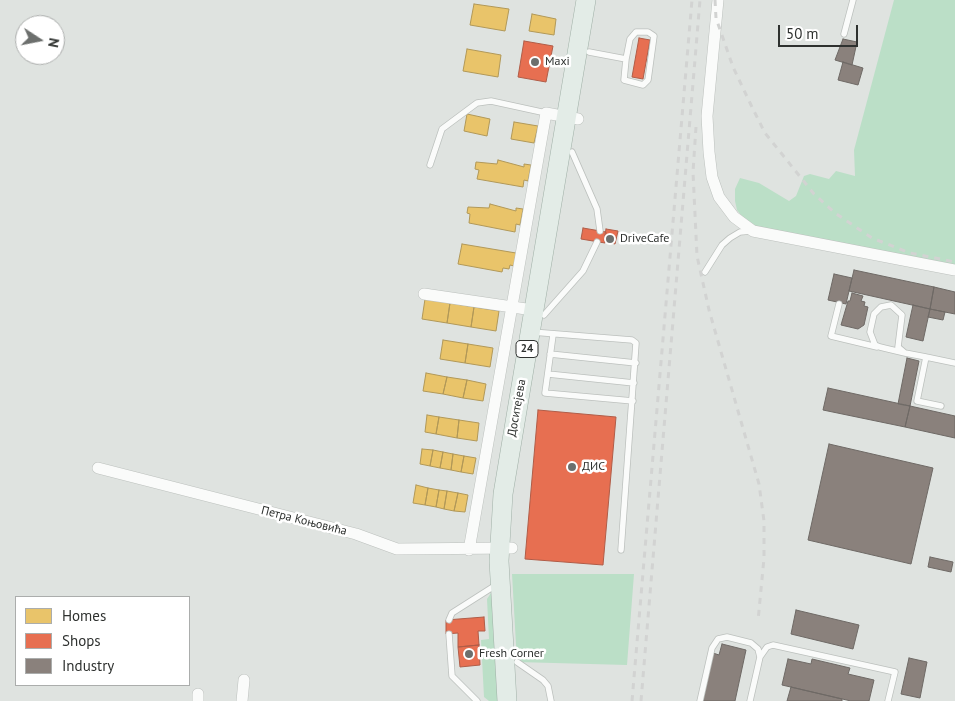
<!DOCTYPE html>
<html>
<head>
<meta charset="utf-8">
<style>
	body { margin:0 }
	#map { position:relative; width:955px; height:701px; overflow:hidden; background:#dfe3e0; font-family:"PT Sans",sans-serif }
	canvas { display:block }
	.legend { position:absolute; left:15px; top:596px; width:175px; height:90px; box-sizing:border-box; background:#fff; border:1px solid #abadac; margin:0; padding:6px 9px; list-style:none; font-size:15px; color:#2e312f }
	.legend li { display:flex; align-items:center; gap:10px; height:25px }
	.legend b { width:25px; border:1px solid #abadac }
	.north { position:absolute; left:15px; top:15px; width:50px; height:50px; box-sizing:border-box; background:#fff; border:1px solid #abadac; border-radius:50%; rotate:101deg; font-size:14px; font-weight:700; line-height:20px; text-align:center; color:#2e312f }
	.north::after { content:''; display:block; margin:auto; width:18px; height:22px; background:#6c6f6d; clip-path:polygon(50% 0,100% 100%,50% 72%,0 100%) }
	.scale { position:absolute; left:778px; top:25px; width:80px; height:22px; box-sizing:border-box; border:2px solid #2e312f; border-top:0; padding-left:6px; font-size:15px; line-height:18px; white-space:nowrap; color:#2e312f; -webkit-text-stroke:4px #fff; paint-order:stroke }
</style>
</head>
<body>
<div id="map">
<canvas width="955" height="701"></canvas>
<ul class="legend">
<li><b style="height:14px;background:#e9c46a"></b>Homes</li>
<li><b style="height:14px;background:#e76f51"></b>Shops</li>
<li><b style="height:14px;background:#8a817c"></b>Industry</li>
</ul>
<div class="north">N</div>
<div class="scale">50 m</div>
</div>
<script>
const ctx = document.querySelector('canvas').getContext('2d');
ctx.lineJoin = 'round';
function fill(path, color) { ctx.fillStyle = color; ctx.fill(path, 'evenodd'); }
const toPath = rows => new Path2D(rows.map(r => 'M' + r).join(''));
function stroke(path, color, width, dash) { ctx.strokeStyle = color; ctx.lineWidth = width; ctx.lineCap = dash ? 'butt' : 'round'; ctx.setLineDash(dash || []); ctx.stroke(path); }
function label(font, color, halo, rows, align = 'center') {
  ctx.font = font + ' "PT Sans",sans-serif'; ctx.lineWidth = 5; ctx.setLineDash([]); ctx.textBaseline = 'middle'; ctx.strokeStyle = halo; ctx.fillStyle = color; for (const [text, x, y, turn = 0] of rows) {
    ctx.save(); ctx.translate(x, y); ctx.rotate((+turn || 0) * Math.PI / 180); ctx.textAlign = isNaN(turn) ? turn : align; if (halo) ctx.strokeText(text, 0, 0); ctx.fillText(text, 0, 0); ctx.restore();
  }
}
fill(toPath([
	[894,0,955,0,955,270,753,231,737,210,735,201,735,189,740,178,759,183,789,201,796,196,804,176,810,174,829,179,836,171,855,176,854,150],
	[512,574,634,574,627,665,517,662],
	[491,593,492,593,498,701,489,701,484,697,481,640,489,639,487,599]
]), '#bbdfc7');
const homes = toPath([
	[474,4,509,9,505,31,470,25,474,4],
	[532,14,556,19,554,35,529,31,532,14],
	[467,49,501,55,498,77,463,71,467,49],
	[467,114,490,119,487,136,464,131,467,114],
	[514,122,538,126,534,143,511,139,514,122],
	[498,160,524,167,524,164,531,165,528,181,524,180,523,187,477,179,479,170,475,169,476,162,497,164,498,160],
	[490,204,516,211,516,208,523,209,520,225,516,224,515,232,469,223,470,214,467,213,468,207,489,208,490,204],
	[462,244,516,253,514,266,510,265,509,269,503,268,502,272,458,264,462,244],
	[425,299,450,303,447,323,422,319,425,299],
	[450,303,474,307,471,327,447,323,450,303],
	[474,307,499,311,496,331,471,327,474,307],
	[443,340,468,344,465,363,440,359,443,340],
	[468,344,493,348,490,367,465,363,468,344],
	[426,373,447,377,443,394,423,391,426,373],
	[447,377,467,380,463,398,443,394,447,377],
	[467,380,486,384,483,401,463,398,467,380],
	[427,415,439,417,436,434,425,432,427,415],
	[439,417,459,420,457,438,436,434,439,417],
	[459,420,479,423,477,441,457,438,459,420],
	[422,449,433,450,430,466,420,464,422,449],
	[433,450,443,452,440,468,430,466,433,450],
	[443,452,453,454,451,470,440,468,443,452],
	[453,454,464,456,461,472,451,470,453,454],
	[464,456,476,458,473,474,461,472,464,456],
	[416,485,428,488,425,505,413,503,416,485],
	[428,488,439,490,436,507,425,505,428,488],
	[439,490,447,491,444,509,436,507,439,490],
	[447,491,458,493,454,511,444,509,447,491],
	[458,493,468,495,465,512,454,511,458,493]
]);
fill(homes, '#e9c46a');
stroke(homes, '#b19858', 1);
const shops = toPath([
	[639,38,650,40,643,79,632,77,639,38],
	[524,41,553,46,546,82,518,77,524,41],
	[583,228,606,232,605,243,581,239,583,228],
	[606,229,618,231,615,244,604,241,606,229],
	[538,410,616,417,603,565,525,559,538,410],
	[484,617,485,631,478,631,479,645,458,647,458,633,446,634,446,620,484,617],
	[479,645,480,665,460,667,458,647,479,645]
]);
fill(shops, '#e76f51');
stroke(shops, '#b05c47', 1);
const industry = toPath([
	[843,39,857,42,852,65,835,60,843,39],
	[843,62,863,68,858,85,838,80,843,62],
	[854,270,934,287,930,309,849,291,854,270],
	[834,274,852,278,846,304,828,300,834,274],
	[934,287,955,292,955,314,930,309,934,287],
	[852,293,863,296,861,301,865,302,864,306,868,307,864,325,858,329,841,325,848,301,850,301,852,293],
	[913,305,930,309,923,341,906,337,913,305],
	[930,309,945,312,943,320,928,317,930,309],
	[907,358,919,361,910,406,898,404,907,358],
	[828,388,910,406,905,427,823,410,828,388],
	[910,406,955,416,955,438,905,427,910,406],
	[829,444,933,468,911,564,808,540,829,444],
	[930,557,953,562,951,572,928,567,930,557],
	[796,610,859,625,853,649,791,634,796,610],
	[722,644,746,650,735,701,702,701,713,653,719,655,722,644],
	[909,658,927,662,920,698,901,694,909,658],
	[788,659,811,664,812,659,850,668,848,674,874,680,869,701,851,701,782,685,788,659],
	[791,687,842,699,842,701,787,701,791,687]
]);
fill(industry, '#8a817c');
stroke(industry, '#6e6965', 1);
const service = toPath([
	[844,34,853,0],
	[589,52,626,59,630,39,636,32,648,32,654,36,648,80,643,85,624,80,626,59],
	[572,152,597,209,600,231],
	[430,165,442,129,477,103,491,101,546,113],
	[705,272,722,245,730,238,740,232,751,231],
	[839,304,831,336,877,347],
	[544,315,583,271,597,242],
	[532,332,632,340,636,343,621,550],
	[553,335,545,393,633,401],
	[905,353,898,347,902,315,891,305,881,307,874,314,870,332,875,345,880,347,884,348,905,353,926,357,955,363],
	[550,354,636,363],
	[926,357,917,401,941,406],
	[548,374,634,383],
	[449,620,452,613,496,585],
	[449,634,452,676,477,701],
	[760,657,767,647,773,645,895,672,888,701],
	[517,662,543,680,548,686,551,701],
	[700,701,712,648,718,639,727,637,751,643,758,649,760,657,750,701]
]);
const minor = toPath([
	[718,0,707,116,709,152,712,177,719,197,734,217,753,231,955,270],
	[424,294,533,310],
	[98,468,356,534,397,549,512,548],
	[469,550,546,113,578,119],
	[198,701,198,694],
	[242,701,244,680]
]);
const primary = toPath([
	[507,701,499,561,503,494,586,0]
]);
stroke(service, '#bcc0bd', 7);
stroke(minor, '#bcc0bd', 12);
stroke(primary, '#a0b0a7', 20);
stroke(service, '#fafbfa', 5.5);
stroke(minor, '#fafbfa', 11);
stroke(primary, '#e3ece7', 19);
stroke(toPath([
	[715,0,716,18,733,67,751,105,765,133,814,194,835,213,872,238,910,253,955,262],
	[696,127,693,172,697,256,709,310,759,484,764,521,764,558,758,621],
	[632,701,692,0],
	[641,701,700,0]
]), '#d2d3d2', 3, [6, 6]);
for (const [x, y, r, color] of [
	[535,62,5,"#6c6f6d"],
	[610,239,5,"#6c6f6d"],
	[572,467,5,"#6c6f6d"],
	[469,654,5,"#6c6f6d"]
]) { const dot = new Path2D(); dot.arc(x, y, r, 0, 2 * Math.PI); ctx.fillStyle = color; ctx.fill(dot); stroke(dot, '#fff', 2); }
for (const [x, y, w] of [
	[527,349,22]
]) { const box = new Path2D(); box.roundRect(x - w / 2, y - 8.5, w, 17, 4); ctx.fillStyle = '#fff'; ctx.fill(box); stroke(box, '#2e312f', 1); }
label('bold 11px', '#2e312f', null, [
	["24",527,349]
]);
label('12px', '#2e312f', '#fff', [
	["Maxi",545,62],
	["DriveCafe",620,239],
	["ДИС",582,467],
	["Fresh Corner",479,654]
], 'left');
label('12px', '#2e312f', '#fff', [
	["Доситејева",517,408,-80],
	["Петра Коњовића",304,521,14]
]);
</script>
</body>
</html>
